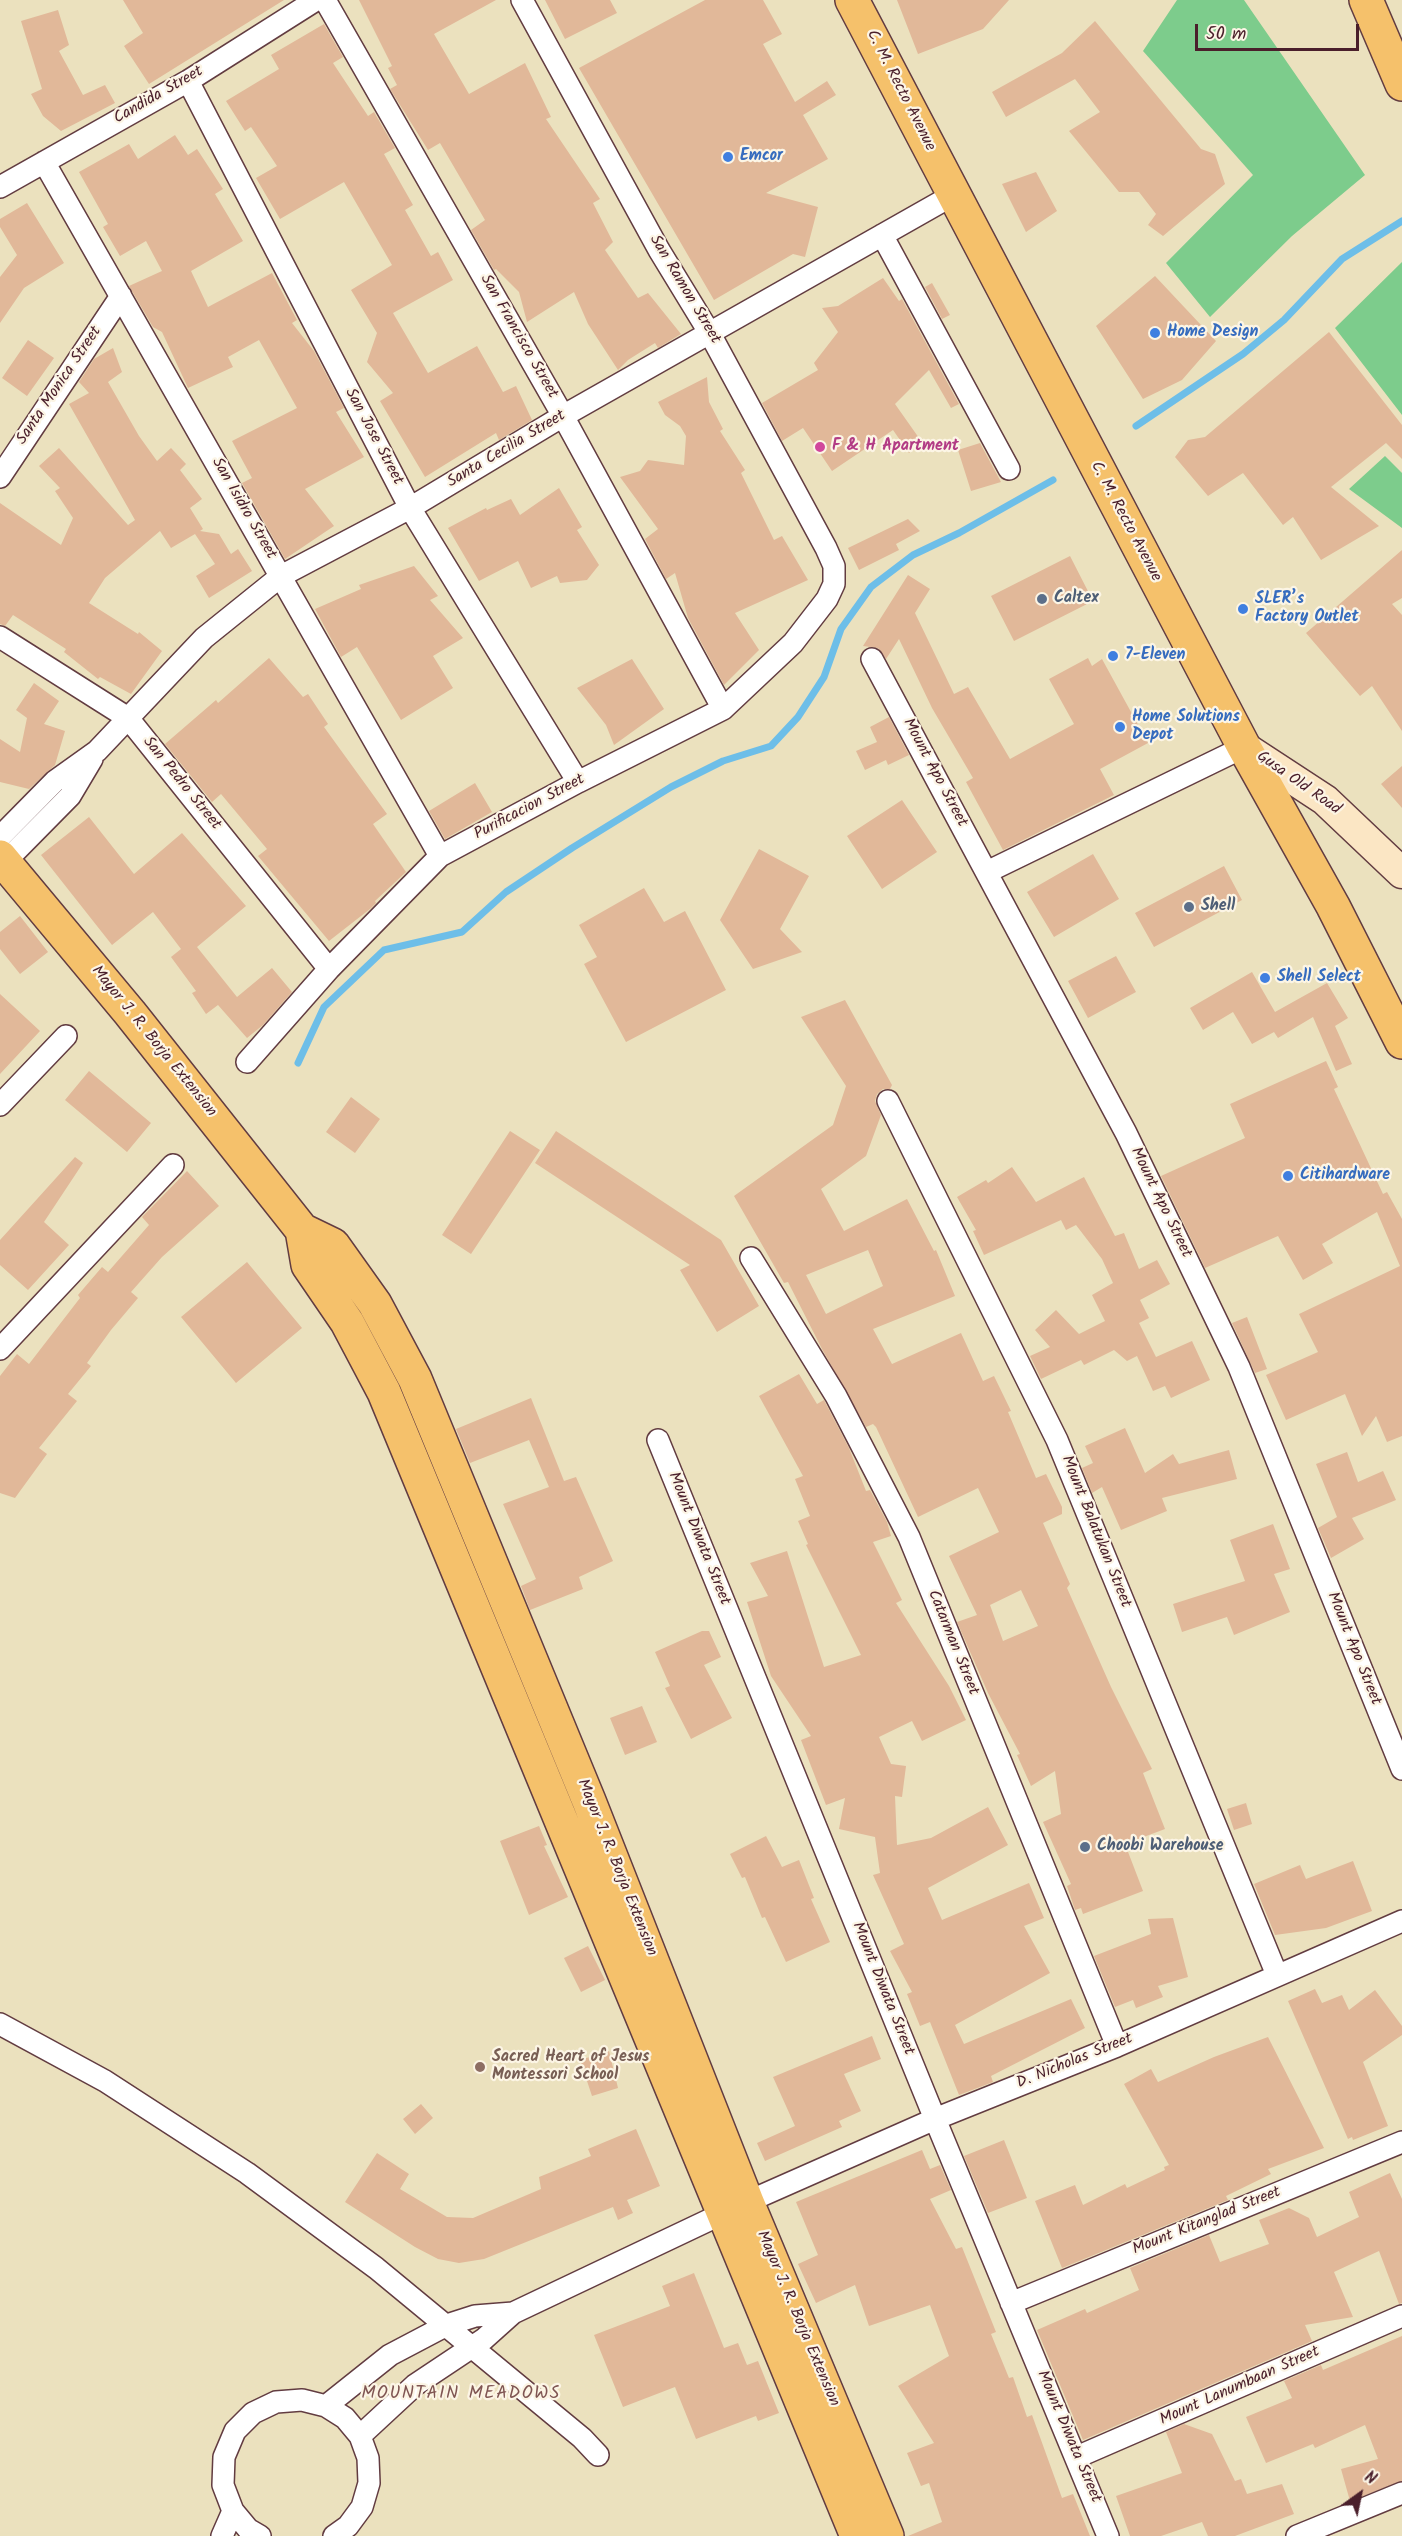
<!DOCTYPE html>
<html>
<head>
<meta charset="utf-8">
<style>
	body { margin:0 }
	#map { position:relative; width:1402px; height:2536px; overflow:hidden; background:#ebe1be; font-family:Kalam,sans-serif }
	canvas { display:block }
	.north { position:absolute; left:1330px; top:2464px; width:60px; height:60px; -webkit-text-stroke:4px #fcf5e5; paint-order:stroke; rotate:33deg; font-size:16px; font-weight:700; line-height:24px; text-align:center; color:#4a1f2b }
	.north::after { content:''; display:block; margin:auto; width:21px; height:27px; background:#4a1f2b; clip-path:polygon(50% 0,100% 100%,50% 72%,0 100%) }
	.scale { position:absolute; left:1195px; top:24px; width:164px; height:27px; box-sizing:border-box; border:3px solid #4a1f2b; border-top:0; padding-left:8px; font-size:18px; line-height:21px; white-space:nowrap; color:#4a1f2b; -webkit-text-stroke:4px #fcf5e5; paint-order:stroke }
</style>
</head>
<body>
<div id="map">
<canvas width="1402" height="2536"></canvas>
<div class="north">N</div>
<div class="scale">50 m</div>
</div>
<script>
const ctx = document.querySelector('canvas').getContext('2d');
ctx.lineJoin = 'round';
function fill(path, color) { ctx.fillStyle = color; ctx.fill(path, 'evenodd'); }
const toPath = rows => new Path2D(rows.map(r => 'M' + r).join(''));
function stroke(path, color, width, dash) { ctx.strokeStyle = color; ctx.lineWidth = width; ctx.lineCap = dash ? 'butt' : 'round'; ctx.setLineDash(dash || []); ctx.stroke(path); }
function label(font, color, halo, rows, align = 'center') {
  ctx.font = font + ' Kalam,sans-serif'; ctx.lineWidth = 4.5; ctx.setLineDash([]); ctx.textBaseline = 'middle'; ctx.strokeStyle = halo; ctx.fillStyle = color; for (const [text, x, y, turn = 0] of rows) {
    ctx.save(); ctx.translate(x, y); ctx.rotate((+turn || 0) * Math.PI / 180); ctx.textAlign = isNaN(turn) ? turn : align; if (halo) ctx.strokeText(text, 0, 0); ctx.fillText(text, 0, 0); ctx.restore();
  }
}
fill(toPath([
	[1177,0,1244,0,1365,175,1292,236,1210,317,1166,263,1253,175,1143,51],
	[1402,262,1402,415,1335,328],
	[1385,456,1402,473,1402,528,1349,489]
]), '#7dcc8c');
stroke(toPath([
	[1136,426,1243,354,1284,320,1342,259,1402,221],
	[298,1063,324,1007,384,950,462,932,506,892,572,848,671,787,723,761,771,746,798,717,824,677,841,629,871,587,913,555,959,533,1053,480]
]), '#6dbee8', 7);
fill(toPath([
	[123,0,284,0,149,84,124,46,143,33],
	[359,0,496,0,434,34,469,94,525,63,551,117,546,119,600,199,593,203,613,242,605,250,638,298,648,293,681,334,658,348,655,343,628,360,618,370,588,324,574,292,527,322,519,292,496,269,494,270,471,230,485,220,440,143,428,150,390,89,397,85,388,68,392,66],
	[545,0,610,0,617,13,565,39],
	[705,0,763,0,782,34,763,44,795,102,827,81,836,95,803,115,828,159,766,193,818,207,805,257,793,254,714,300,579,68],
	[897,0,1009,0,983,29,918,54],
	[58,10,69,45,59,51,83,95,105,85,115,103,61,131,43,116,31,94,42,89,21,21],
	[1095,21,1201,149,1215,154,1225,184,1163,236,1148,225,1156,214,1139,192,1119,192,1069,131,1100,112,1075,79,1006,117,992,92,1062,53],
	[324,24,343,57,333,63,368,116,374,112,395,148,384,154,413,205,405,210,431,256,438,252,453,280,393,313,428,373,477,346,503,392,516,386,532,420,499,440,496,433,425,477,380,401,393,393,367,362,377,333,351,290,392,265,344,182,280,219,256,178,277,166,251,127,245,131,226,101,279,69,271,55],
	[175,135,188,155,197,149,223,189,215,194,243,241,191,271,208,307,272,273,297,320,292,323,314,351,344,408,336,412,364,457,305,489,334,526,285,559,242,483,252,478,232,441,297,408,259,340,228,357,233,367,188,388,162,332,153,327,129,286,162,271,146,241,120,256,103,227,108,224,79,172,129,144,138,159],
	[1036,172,1057,211,1026,232,1002,184],
	[27,203,64,263,24,288,0,323,0,277,17,255,0,227,0,219],
	[1155,276,1216,341,1182,380,1143,399,1096,326],
	[883,278,899,301,902,299,959,404,951,408,929,370,895,404,919,438,919,445,909,453,893,430,832,471,803,428,782,441,762,403,818,370,814,363,838,332,822,308,838,306],
	[932,283,950,315,942,319,925,287],
	[1329,332,1402,425,1402,459,1386,443,1331,487,1379,526,1321,560,1293,517,1283,525,1243,473,1208,496,1175,457,1188,440,1205,437],
	[28,340,54,358,27,396,2,378],
	[113,348,122,372,108,382,139,436,157,461,171,448,186,464,180,470,202,499,190,508,203,529,200,531,219,534,231,554,238,549,252,571,209,598,196,576,215,564,195,534,171,548,160,531,105,578,89,603,138,634,139,632,162,651,131,694,100,677,98,679,64,652,66,649,13,615,5,626,0,624,0,503,61,545,73,518,55,491,60,488,39,466,59,448,128,525,135,520,69,404,89,393,79,382,94,359],
	[707,377,709,402,723,429,720,431,745,470,741,473,774,540,782,536,808,580,735,613,759,650,724,685,688,618,675,573,666,579,645,539,658,529,620,477,640,471,648,460,684,465,686,436,680,426,665,415,658,402],
	[980,443,1001,482,971,491,958,450],
	[559,488,582,527,577,530,599,565,587,580,560,583,557,576,531,588,518,561,479,581,448,528,486,508,487,510,511,499,520,515],
	[908,519,920,531,896,544,899,550,859,570,848,548],
	[1402,550,1402,598,1392,604,1402,615,1402,731,1372,686,1360,696,1306,633],
	[1070,556,1093,601,1014,641,991,596],
	[414,566,438,596,430,600,463,638,433,656,453,688,401,720,357,647,341,657,315,609,361,589,359,585],
	[908,575,930,589,915,613,954,694,968,687,1010,759,1074,724,1049,679,1088,658,1092,666,1102,659,1148,743,1100,769,1114,795,1003,850,966,782,973,778,932,708,899,639,886,659,878,648,863,646],
	[269,658,303,697,308,694,328,724,324,727,387,814,373,824,406,872,375,901,376,903,370,909,329,941,258,856,267,849,221,794,212,802,165,744,216,700,218,703],
	[632,659,664,709,614,745,606,725,577,688],
	[34,683,59,701,44,724,65,731,55,765,29,789,0,782,0,739,20,752,27,718,16,710],
	[889,717,909,755,888,765,886,760,865,770,856,751,877,742,870,727],
	[1402,766,1402,808,1381,784],
	[475,783,492,812,445,839,429,811],
	[902,800,937,852,882,889,847,836],
	[89,817,134,874,182,833,246,906,197,947,237,997,272,968,292,992,263,1025,247,1038,218,1005,206,1014,192,993,196,991,171,957,181,949,153,912,112,945,41,855],
	[759,849,809,876,780,929,802,952,753,969,720,920],
	[1093,854,1119,899,1054,937,1027,892],
	[1224,866,1242,900,1154,947,1135,913],
	[644,888,664,922,685,911,726,990,626,1042,584,964,597,957,579,925],
	[20,916,48,952,20,974,0,949,0,932],
	[1116,956,1136,992,1088,1018,1068,981],
	[1252,972,1275,1012,1327,983,1348,1018,1335,1026,1352,1064,1336,1071,1313,1017,1278,1038,1274,1032,1252,1044,1233,1012,1203,1030,1190,1008],
	[0,994,40,1031,0,1074],
	[845,1000,892,1085,890,1089,883,1089,877,1094,875,1101,881,1115,866,1156,821,1189,844,1231,907,1199,934,1251,936,1250,955,1296,873,1329,892,1364,961,1333,983,1381,994,1376,1011,1411,1008,1412,1036,1478,1046,1474,1062,1507,1062,1514,1043,1523,1070,1584,1067,1588,1111,1687,1152,1769,1143,1773,1165,1829,1125,1844,1143,1891,1083,1914,1081,1908,1075,1910,1067,1886,1071,1884,1043,1822,1061,1814,1055,1771,1031,1786,1017,1755,1020,1754,988,1693,957,1622,977,1615,949,1556,999,1532,978,1488,918,1517,876,1427,873,1424,866,1427,822,1349,788,1282,784,1283,734,1196,833,1125,846,1086,801,1017],
	[868,1250,883,1286,826,1314,806,1275],
	[1021,1590,1038,1626,1003,1641,990,1605],
	[1326,1061,1338,1087,1334,1089,1383,1194,1387,1192,1402,1219,1402,1436,1387,1442,1376,1416,1362,1436,1345,1394,1286,1420,1266,1375,1318,1352,1299,1314,1400,1266,1377,1212,1322,1244,1333,1263,1303,1280,1278,1236,1205,1268,1161,1176,1245,1138,1230,1104],
	[89,1071,151,1123,127,1152,65,1100],
	[351,1097,380,1119,355,1153,326,1132],
	[510,1131,540,1150,471,1254,442,1235],
	[556,1131,721,1240,759,1306,717,1332,680,1270,690,1265,535,1163],
	[75,1157,83,1163,44,1222,69,1245,28,1290,0,1265,0,1240],
	[1012,1167,1036,1202,1084,1177,1115,1236,1124,1233,1139,1269,1157,1260,1170,1284,1140,1300,1149,1318,1139,1323,1156,1357,1192,1341,1210,1380,1171,1398,1165,1386,1153,1391,1137,1356,1127,1361,1114,1350,1084,1365,1081,1360,1041,1379,1030,1356,1050,1347,1035,1330,1056,1310,1079,1334,1105,1321,1092,1295,1113,1283,1102,1259,1076,1225,1066,1230,1061,1220,984,1255,973,1231,976,1230,957,1197,986,1180,988,1183],
	[187,1171,219,1206,162,1257,131,1292,138,1298,111,1330,87,1363,91,1366,68,1394,77,1401,39,1448,47,1454,15,1498,0,1493,0,1376,17,1354,29,1364,80,1298,78,1295,102,1267,108,1272,149,1225,142,1217],
	[247,1262,302,1328,236,1383,181,1317],
	[1247,1317,1267,1369,1255,1373,1232,1323],
	[799,1374,817,1404,824,1400,825,1402,849,1448,866,1491,870,1490,887,1522,891,1536,873,1542,902,1600,896,1603,949,1686,966,1720,922,1741,912,1721,879,1737,891,1764,906,1766,902,1797,895,1796,897,1845,931,1838,988,1807,1008,1845,928,1888,942,1920,1029,1883,1044,1918,1024,1926,1050,1973,955,2025,964,2044,1071,1999,1085,2028,991,2076,993,2082,959,2095,930,2022,920,2026,907,1994,912,1992,890,1951,904,1944,873,1875,880,1873,875,1837,839,1829,845,1798,826,1805,801,1740,811,1736,771,1676,747,1602,768,1596,750,1563,787,1551,824,1667,861,1655,806,1545,808,1544,798,1521,810,1516,795,1479,803,1476,759,1396],
	[531,1398,564,1481,576,1477,613,1561,579,1577,583,1589,530,1610,521,1586,536,1579,503,1504,549,1487,529,1440,470,1463,456,1429],
	[1125,1428,1145,1473,1173,1454,1179,1464,1229,1450,1237,1479,1162,1498,1167,1511,1121,1530,1102,1487,1092,1493,1082,1468,1093,1463,1085,1446],
	[1347,1452,1358,1482,1383,1471,1396,1500,1352,1518,1364,1539,1331,1558,1318,1528,1337,1517,1316,1464],
	[1273,1524,1290,1569,1274,1574,1290,1612,1234,1635,1227,1617,1182,1632,1173,1604,1245,1581,1230,1540],
	[702,1631,709,1631,721,1657,704,1665,732,1718,691,1739,665,1688,670,1686,655,1652],
	[642,1706,657,1742,625,1755,610,1718],
	[1246,1803,1252,1824,1234,1830,1227,1809],
	[539,1826,547,1845,544,1846,568,1897,529,1915,500,1841],
	[766,1836,782,1867,799,1860,814,1898,811,1899,830,1942,786,1962,765,1917,762,1918,745,1877,742,1878,730,1854],
	[1353,1861,1372,1911,1326,1928,1275,1935,1254,1884,1300,1865,1306,1879],
	[1173,1918,1188,1977,1158,1986,1163,1997,1136,2008,1133,2000,1115,2007,1094,1956,1151,1934,1148,1919],
	[588,1946,605,1980,581,1992,564,1958],
	[1315,1989,1322,2003,1342,1995,1349,2010,1375,1990,1402,2026,1402,2035,1363,2062,1388,2126,1353,2140,1352,2137,1348,2139,1288,2001],
	[872,2036,881,2059,844,2074,861,2111,839,2121,842,2127,765,2161,757,2143,795,2126,773,2077],
	[1268,2037,1324,2148,1268,2169,1271,2174,1226,2196,1228,2200,1062,2268,1035,2201,1075,2185,1083,2205,1125,2184,1127,2188,1165,2170,1164,2167,1169,2165,1124,2084,1151,2069,1158,2082,1214,2057],
	[609,2051,618,2088,592,2096,580,2060],
	[421,2104,433,2118,415,2134,403,2119],
	[636,2129,660,2186,627,2200,633,2213,618,2220,613,2207,484,2259,459,2263,438,2259,415,2247,345,2202,377,2153,409,2174,400,2189,447,2217,473,2218,541,2189,539,2177,591,2156,588,2149],
	[1004,2140,1027,2198,988,2213,964,2156],
	[922,2150,930,2169,940,2165,951,2190,930,2199,956,2249,962,2247,996,2332,991,2334,1009,2378,1013,2377,1027,2417,1032,2415,1062,2498,1073,2494,1090,2536,908,2536,942,2522,929,2483,921,2486,907,2453,934,2443,898,2386,949,2356,930,2305,869,2326,855,2285,816,2303,798,2264,818,2255,796,2202],
	[1390,2173,1402,2199,1402,2303,1399,2304,1379,2251,1334,2272,1353,2317,1305,2325,1312,2341,1083,2440,1037,2330,1085,2309,1087,2313,1139,2290,1130,2268,1209,2235,1220,2262,1269,2244,1259,2220,1289,2208,1309,2218,1317,2237,1359,2217,1349,2192],
	[694,2273,724,2348,738,2343,747,2365,758,2361,779,2413,758,2421,756,2416,696,2439,675,2387,623,2407,594,2335,670,2306,662,2286],
	[1402,2336,1402,2481,1350,2501,1341,2469,1378,2459,1365,2425,1315,2448,1313,2444,1266,2463,1246,2417,1292,2398,1284,2381,1321,2365,1323,2370],
	[1184,2424,1212,2434,1235,2481,1241,2479,1247,2494,1282,2484,1294,2514,1235,2536,1208,2536,1202,2522,1161,2536,1130,2536,1116,2496,1182,2473,1166,2432]
]), '#e1b899');
const street = toPath([
	[325,0,563,416,723,709],
	[188,81,410,508,578,782],
	[44,162,440,856],
	[0,187,188,81,316,0],
	[882,235,1009,469],
	[0,477,121,296],
	[0,637,128,718,329,969],
	[872,659,1126,1133,1239,1367,1402,1769],
	[0,837,55,781,97,751,204,638,281,576,410,508,563,416,953,195],
	[0,867,70,796,92,759],
	[987,872,1244,747],
	[247,1062,329,969,440,856,578,782,723,709,793,643,827,599,834,584,834,566,826,548,709,332,659,250,522,0],
	[888,1101,1057,1440,1277,1975],
	[0,1105,66,1036],
	[751,1258,836,1396,909,1537,1117,2046],
	[0,1349,173,1165],
	[658,1440,935,2119,1108,2536],
	[0,2024,105,2081,247,2173,376,2268,582,2438,598,2455],
	[1011,2303,1402,2142],
	[326,2406,390,2355,447,2325,475,2316,513,2313],
	[360,2436,415,2385,484,2339,513,2313,747,2202,935,2119,1117,2046,1402,1921],
	[1077,2457,1402,2316],
	[222,2536,233,2511],
	[260,2536,248,2529,233,2511,223,2485,224,2457,235,2431,253,2413,276,2402,302,2400,326,2406,345,2418,360,2436,368,2458,369,2483,362,2507,348,2526,334,2536],
	[1297,2536,1402,2493]
]);
const secondary = toPath([
	[1244,747,1325,800,1402,873]
]);
const primary = toPath([
	[1366,0,1402,84],
	[0,857,130,1013,302,1230,308,1265,347,1322,384,1392,857,2536],
	[302,1230,333,1245,375,1304,415,1379,589,1801,747,2202,887,2536]
]);
const highway = toPath([
	[852,0,1244,747,1333,906,1402,1042]
]);
stroke(street, '#623c41', 24);
stroke(secondary, '#623c41', 33);
stroke(primary, '#623c41', 36);
stroke(highway, '#623c41', 36);
stroke(street, '#fff', 21);
stroke(secondary, '#fbe6c4', 30);
stroke(primary, '#f5c16b', 33);
stroke(highway, '#f5c16b', 33);
for (const [x, y, r, color] of [
	[728,157,6,"#3f7fe0"],
	[1155,333,6,"#3f7fe0"],
	[820,447,6,"#d1479c"],
	[1042,599,6,"#5c6f8a"],
	[1243,609,6,"#3f7fe0"],
	[1113,656,6,"#3f7fe0"],
	[1120,727,6,"#3f7fe0"],
	[1189,907,6,"#5c6f8a"],
	[1265,978,6,"#3f7fe0"],
	[1288,1176,6,"#3f7fe0"],
	[1085,1847,6,"#5c6f8a"],
	[480,2067,6,"#8d6e63"]
]) { const dot = new Path2D(); dot.arc(x, y, r, 0, 2 * Math.PI); ctx.fillStyle = color; ctx.fill(dot); stroke(dot, '#fcf5e5', 2); }
label('16px', '#4a1f2b', '#fcf5e5', [
	["C. M. Recto Avenue",900,91,63],
	["Candida Street",159,96,-30],
	["San Ramon Street",684,290,59],
	["San Francisco Street",518,337,60],
	["Santa Monica Street",60,386,-56],
	["San Jose Street",373,437,62],
	["Santa Cecilia Street",507,450,-31],
	["San Isidro Street",243,509,60],
	["C. M. Recto Avenue",1125,522,62],
	["Mount Apo Street",934,773,62],
	["San Pedro Street",181,784,51],
	["Gusa Old Road",1298,784,35],
	["Purificacion Street",530,808,-28],
	["Mayor J. R. Borja Extension",153,1042,51],
	["Mount Apo Street",1160,1203,64],
	["Mount Balatukan Street",1095,1532,68],
	["Mount Diwata Street",698,1539,68],
	["Catarman Street",952,1643,68],
	["Mount Apo Street",1353,1649,68],
	["Mayor J. R. Borja Extension",616,1868,68],
	["Mount Diwata Street",882,1989,68],
	["D. Nicholas Street",1075,2062,-22],
	["Mount Kitanglad Street",1207,2222,-22],
	["Mayor J. R. Borja Extension",797,2319,67],
	["Mount Lanumbaan Street",1240,2387,-24],
	["Mount Diwata Street",1068,2437,67]
]);
label('bold 16px', '#366cbe', '#fcf5e5', [
	["Emcor",740,157],
	["Home Design",1167,333],
	["SLER’s",1255,600],
	["Factory Outlet",1255,618],
	["7-Eleven",1125,656],
	["Home Solutions",1132,718],
	["Depot",1132,736],
	["Shell Select",1277,978],
	["Citihardware",1300,1176]
], 'left');
label('bold 16px', '#b23c85', '#fcf5e5', [
	["F & H Apartment",832,447]
], 'left');
label('bold 16px', '#4e5e75', '#fcf5e5', [
	["Caltex",1054,599],
	["Shell",1201,907],
	["Choobi Warehouse",1097,1847]
], 'left');
label('bold 16px', '#785e54', '#fcf5e5', [
	["Sacred Heart of Jesus",492,2058],
	["Montessori School",492,2076]
], 'left');
ctx.letterSpacing = '1.5px';
label('18px', '#7f5552', '#fcf5e5', [
	["MOUNTAIN MEADOWS",461,2395]
]);
ctx.letterSpacing = '0px';
</script>
</body>
</html>
